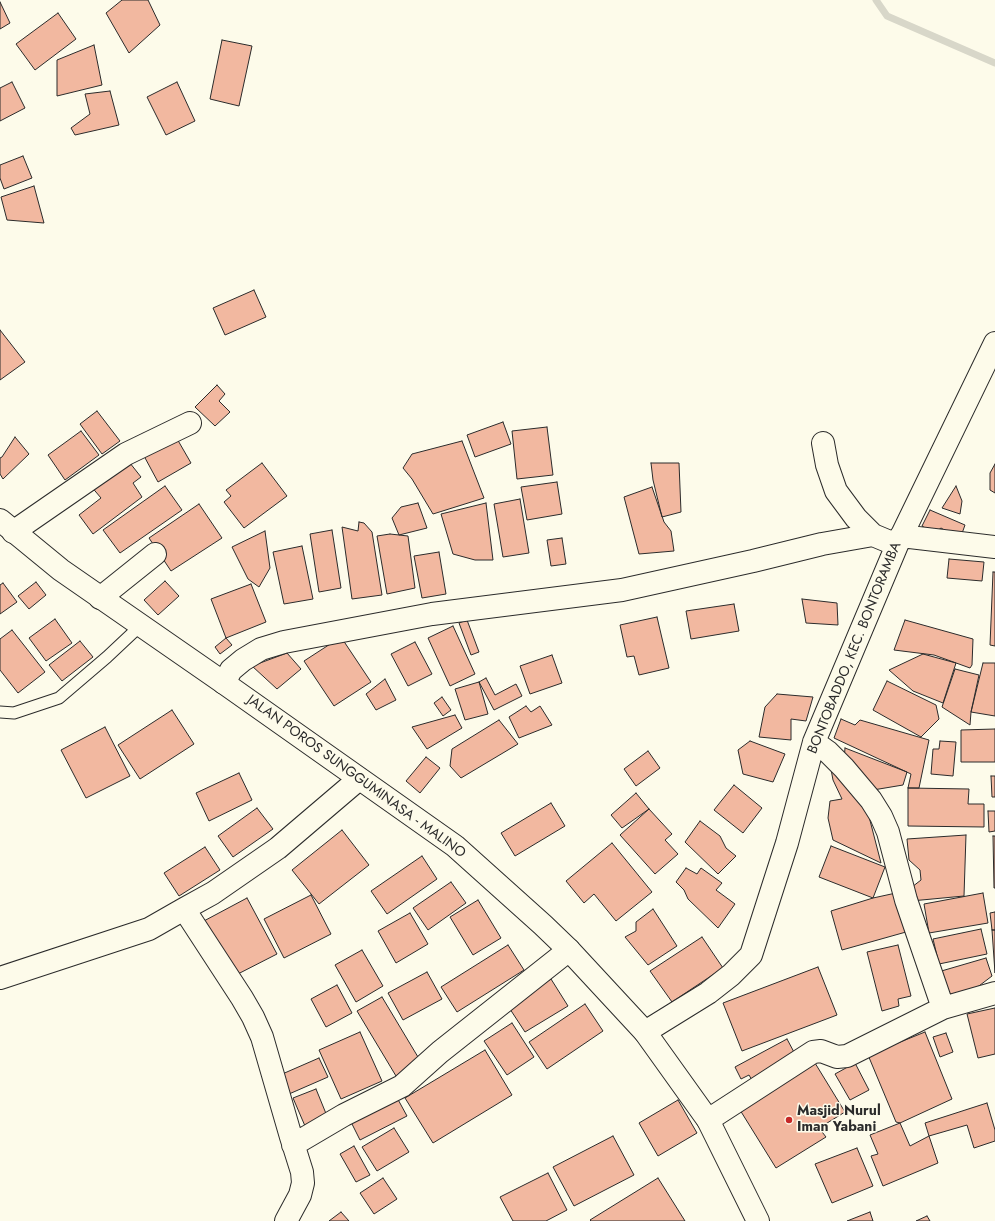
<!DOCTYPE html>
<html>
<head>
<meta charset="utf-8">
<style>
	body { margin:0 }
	canvas { display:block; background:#fdfbea }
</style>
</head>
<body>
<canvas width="995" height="1221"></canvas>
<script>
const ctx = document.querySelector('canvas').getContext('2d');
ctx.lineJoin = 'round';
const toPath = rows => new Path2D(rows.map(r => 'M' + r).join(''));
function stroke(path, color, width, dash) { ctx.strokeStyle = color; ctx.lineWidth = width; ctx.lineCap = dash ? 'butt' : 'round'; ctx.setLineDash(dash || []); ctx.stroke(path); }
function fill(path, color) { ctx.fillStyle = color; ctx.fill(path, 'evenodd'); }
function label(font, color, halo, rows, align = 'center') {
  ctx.font = font + ' Jost,sans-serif'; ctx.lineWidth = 3; ctx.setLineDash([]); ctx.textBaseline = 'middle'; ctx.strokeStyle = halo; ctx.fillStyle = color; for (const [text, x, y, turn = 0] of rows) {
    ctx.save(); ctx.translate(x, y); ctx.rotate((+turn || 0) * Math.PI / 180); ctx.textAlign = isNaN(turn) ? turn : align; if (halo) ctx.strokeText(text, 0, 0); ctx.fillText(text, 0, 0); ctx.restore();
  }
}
stroke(toPath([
	[876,0,887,16,995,63]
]), '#d8d7c9', 7);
const building = toPath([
	[122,0,148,0,160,25,129,53,106,13,122,0],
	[0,2,10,23,0,29,0,2],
	[58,13,76,39,35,70,16,44,58,13],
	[222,40,252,46,239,106,210,99,222,40],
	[94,45,102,85,57,96,57,60,94,45],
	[12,82,25,108,0,121,0,88,12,82],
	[177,82,195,121,166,135,147,97,177,82],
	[110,91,119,125,75,135,71,128,90,114,85,94,110,91],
	[23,156,32,178,4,189,0,178,0,165,23,156],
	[34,186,44,223,7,220,1,197,34,186],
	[254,290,266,317,225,335,213,308,254,290],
	[0,330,25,362,0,380,0,330],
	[217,385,225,394,219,401,230,412,215,426,195,407,217,385],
	[97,411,120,441,102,454,80,424,97,411],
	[503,422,511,444,475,457,467,435,503,422],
	[547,427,553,475,517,479,512,431,547,427],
	[81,431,99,455,65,480,48,455,81,431],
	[15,437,29,454,3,479,0,474,0,458,2,457,15,437],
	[176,437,191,463,158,482,144,456,176,437],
	[462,441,484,498,433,514,412,479,403,468,412,454,462,441],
	[126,458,141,477,133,483,142,497,93,534,79,515,101,498,90,485,126,458],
	[262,463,287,496,244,528,224,502,231,496,226,490,262,463],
	[651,463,679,463,681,512,662,517,653,480,651,463],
	[995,464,995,493,990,490,990,473,995,464],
	[557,482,562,514,527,520,521,487,557,482],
	[165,486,182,510,120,553,103,530,165,486],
	[956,486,962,501,960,514,942,508,956,486],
	[652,487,664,522,671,531,674,551,639,554,624,497,652,487],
	[520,499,529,553,503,557,494,504,520,499],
	[418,503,427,528,399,535,392,518,401,507,418,503],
	[486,503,493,560,475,560,453,554,441,514,486,503],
	[199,504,222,538,171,571,149,538,199,504],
	[930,510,965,525,960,539,941,528,934,533,922,526,930,510],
	[359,522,364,523,372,532,382,595,352,599,342,527,358,531,359,522],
	[332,530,341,588,319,592,310,534,332,530],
	[265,531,270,568,259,587,248,579,232,547,265,531],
	[390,534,408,536,415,588,387,594,377,536,390,534],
	[562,538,566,564,551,566,547,540,562,538],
	[302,546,313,599,284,604,273,552,302,546],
	[439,552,446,594,422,598,414,556,439,552],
	[949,559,984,562,982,581,947,578,949,559],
	[993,572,995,572,995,646,990,645,993,572],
	[165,581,179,596,158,615,144,600,165,581],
	[36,582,46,595,29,609,18,596,36,582],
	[3,583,17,602,0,614,0,585,3,583],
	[251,584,266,622,226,638,211,599,251,584],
	[802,599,837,603,838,625,806,623,802,599],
	[734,604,739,631,691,639,686,611,734,604],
	[657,617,669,668,639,675,634,656,627,657,620,625,657,617],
	[55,619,72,643,46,661,29,638,55,619],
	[467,620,479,652,471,655,459,623,467,620],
	[905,620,973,639,972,665,970,668,934,655,894,650,905,620],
	[453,626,475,674,450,686,428,638,453,626],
	[12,630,45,672,18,693,0,670,0,639,12,630],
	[341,637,371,682,334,706,304,661,341,637],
	[226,638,232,645,220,654,215,647,226,638],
	[80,641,93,657,62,681,49,665,80,641],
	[415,642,432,674,408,686,391,654,415,642],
	[287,653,301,669,277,689,252,666,287,653],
	[923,654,956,663,943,703,913,691,889,670,923,654],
	[552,655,562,683,530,694,520,666,552,655],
	[983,663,995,663,995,716,971,712,983,663],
	[955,669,979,675,971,712,970,725,942,707,955,669],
	[486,678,495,695,516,684,522,696,494,710,479,682,486,678],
	[385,679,396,700,376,710,366,694,385,679],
	[887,681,936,705,939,719,921,737,873,710,887,681],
	[479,682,488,714,465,720,455,689,479,682],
	[777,694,813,697,806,721,791,719,791,740,759,737,765,707,777,694],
	[442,697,451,710,443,716,434,703,442,697],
	[526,706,531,712,540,706,552,725,519,738,509,717,526,706],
	[172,710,194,744,140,779,118,745,172,710],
	[455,715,462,728,427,749,412,727,455,715],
	[841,719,855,725,860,720,929,740,919,788,908,788,911,774,834,738,841,719],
	[499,720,518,744,461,778,450,766,452,749,499,720],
	[105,727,130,776,86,798,61,750,105,727],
	[995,729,995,762,961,762,961,730,995,729],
	[750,741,785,754,773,782,743,774,738,750,750,741],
	[940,741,956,742,953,776,931,774,933,749,939,749,940,741],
	[845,748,907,772,903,785,867,791,844,761,845,748],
	[648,751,660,768,636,786,624,769,648,751],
	[426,757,440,768,420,793,406,781,426,757],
	[830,764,866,805,881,863,833,840,828,818,830,801,842,799,833,780,830,764],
	[239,773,252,800,209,821,196,793,239,773],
	[991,776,995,776,995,797,992,797,991,776],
	[734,785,762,808,743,833,714,810,734,785],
	[908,788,969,789,968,804,984,804,984,827,908,826,908,788],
	[636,793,649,809,622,828,611,815,636,793],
	[551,803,565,826,515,856,501,833,551,803],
	[257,808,273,829,233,857,218,836,257,808],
	[649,809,672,834,665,840,678,854,655,874,620,835,649,809],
	[988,811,995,811,995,831,989,832,988,811],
	[700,821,720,836,726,848,736,856,718,874,685,842,700,821],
	[342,830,369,865,319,904,292,870,342,830],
	[966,835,964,896,911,901,912,887,921,880,920,870,909,860,907,839,966,835],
	[993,836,995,836,995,888,994,888,993,836],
	[612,843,652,892,616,921,594,894,584,903,566,881,612,843],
	[831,846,885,867,873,898,819,877,831,846],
	[205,847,220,870,179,896,164,873,205,847],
	[422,856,437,879,387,914,371,891,422,856],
	[686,868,697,874,701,868,722,883,716,890,735,904,718,928,688,899,684,890,676,882,686,868],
	[451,882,466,903,428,930,413,908,451,882],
	[896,893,906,932,842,950,831,911,873,898,896,893],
	[983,893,988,923,929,933,924,904,983,893],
	[311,895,331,934,284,958,264,919,311,895],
	[247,898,277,954,232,977,202,922,247,898],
	[478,900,501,938,473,955,450,917,478,900],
	[653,909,677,946,648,965,625,937,636,931,636,922,653,909],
	[995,912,995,930,992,930,990,913,995,912],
	[410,913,428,944,396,963,378,931,410,913],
	[981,929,987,954,939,964,933,939,981,929],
	[992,930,995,930,995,973,992,930],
	[702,937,723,968,672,1002,650,971,702,937],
	[508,945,524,970,457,1012,441,987,508,945],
	[898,945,911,996,898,999,899,1006,882,1011,867,952,898,945],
	[362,950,383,986,356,1002,335,965,362,950],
	[986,958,992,976,971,992,949,998,938,972,986,958],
	[818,967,837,1015,742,1051,723,1003,818,967],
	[427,972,442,999,403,1020,388,993,427,972],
	[551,979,568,1006,525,1032,508,1006,551,979],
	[337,985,352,1013,326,1027,311,999,337,985],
	[382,997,421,1062,396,1076,357,1011,382,997],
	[585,1004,603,1031,547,1069,529,1042,585,1004],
	[995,1008,995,1054,978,1058,967,1014,995,1008],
	[512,1023,534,1057,507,1075,484,1041,512,1023],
	[360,1032,382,1081,341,1099,319,1050,360,1032],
	[925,1032,952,1099,900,1123,896,1122,868,1055,925,1032],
	[946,1033,953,1052,940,1057,933,1037,946,1033],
	[787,1039,795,1054,753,1082,749,1075,741,1079,735,1067,787,1039],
	[485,1050,512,1095,433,1143,405,1098,485,1050],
	[319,1058,328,1077,289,1094,280,1075,319,1058],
	[815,1063,845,1112,819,1128,826,1137,776,1168,740,1110,815,1063],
	[855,1063,869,1090,850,1100,835,1074,855,1063],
	[316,1089,327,1116,305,1126,293,1098,316,1089],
	[395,1094,407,1116,360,1140,349,1118,395,1094],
	[678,1100,697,1133,658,1156,639,1123,678,1100],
	[987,1103,995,1130,995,1141,974,1148,967,1125,929,1136,925,1123,987,1103],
	[900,1123,910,1146,929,1136,938,1163,883,1186,871,1156,878,1154,870,1135,900,1123],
	[394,1128,409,1152,377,1171,362,1147,394,1128],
	[613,1136,634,1175,574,1206,553,1167,613,1136],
	[354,1146,370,1175,356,1182,340,1154,354,1146],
	[857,1148,873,1186,832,1203,815,1164,857,1148],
	[548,1173,567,1210,546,1221,513,1221,500,1197,548,1173],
	[383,1178,397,1199,374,1214,360,1193,383,1178],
	[658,1178,685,1221,591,1221,590,1220,658,1178],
	[341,1212,349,1221,329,1221,341,1212],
	[870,1212,873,1221,847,1221,870,1212],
	[927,1216,930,1221,916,1221,927,1216]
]);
fill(building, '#f2b8a0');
stroke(building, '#2b2b2b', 1);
const lane = toPath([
	[0,712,14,713,59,698,107,657,140,626]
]);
const street = toPath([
	[823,443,827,465,836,491,856,518,873,535],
	[13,532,126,454,190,423],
	[901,536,995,547],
	[100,598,155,554],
	[224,683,231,670,243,660,261,649,284,642,432,614,622,590,753,561,822,544,873,535,897,545],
	[184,909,242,998,253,1017,262,1037,291,1137,302,1172,303,1183,300,1195,286,1221],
	[0,978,149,929,184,909,213,893,278,848,359,779],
	[943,1008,995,993],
	[645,1032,708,993,731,975,751,955,787,843,814,742,897,545,995,343],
	[708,1120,813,1052,821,1051,837,1057,847,1056,943,1008,906,900,888,832,881,816,871,800,844,768,828,752,814,742],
	[293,1145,344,1115,402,1086,440,1052,569,950]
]);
const primary = toPath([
	[0,520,61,570,224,683,455,846,543,925,569,950,645,1032,708,1120,758,1221]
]);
stroke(lane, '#2b2b2b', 13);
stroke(street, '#2b2b2b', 24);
stroke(primary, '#2b2b2b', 24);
stroke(lane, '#fdfbea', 11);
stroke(street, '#fdfbea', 22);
stroke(primary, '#fdfbea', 22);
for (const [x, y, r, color] of [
	[789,1120,4,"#c62828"]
]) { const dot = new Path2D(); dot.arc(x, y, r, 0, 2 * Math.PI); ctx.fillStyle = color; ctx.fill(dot); stroke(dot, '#fdfbea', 1.5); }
label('14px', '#2b2b2b', '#fdfbea', [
	["BONTOBADDO, KEC. BONTORAMBA",855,648,-68],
	["JALAN POROS SUNGGUMINASA - MALINO",356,777,36]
]);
label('bold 14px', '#2b2b2b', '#fdfbea', [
	["Masjid Nurul",797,1112],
	["Iman Yabani",797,1128]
], 'left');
</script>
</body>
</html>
